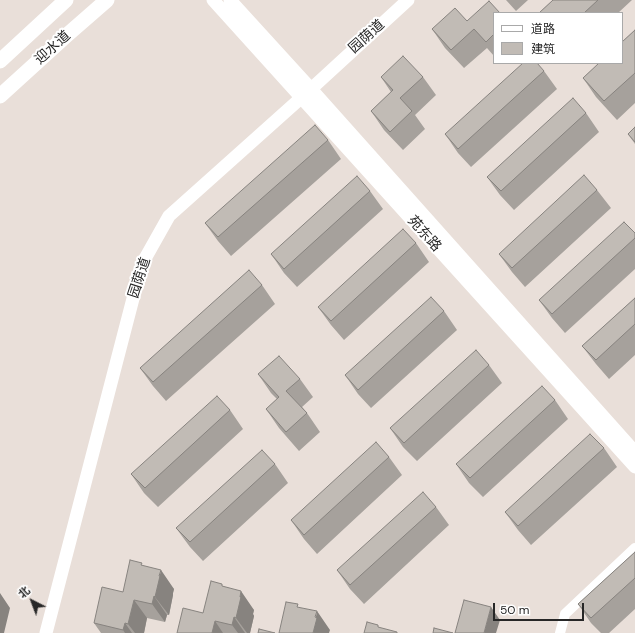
<!DOCTYPE html>
<html>
<head>
<meta charset="utf-8">
<style>
	body { margin:0 }
	#map { position:relative; width:635px; height:633px; overflow:hidden; background:#e9dfd9; font-family:"DM Sans","Noto Sans SC",sans-serif }
	canvas { display:block }
	.legend { position:absolute; left:493px; top:12px; width:130px; height:52px; box-sizing:border-box; background:#fff; border:1px solid #a9a9a9; margin:0; padding:5px 7px; list-style:none; font-size:12px; color:#272727 }
	.legend li { display:flex; align-items:center; gap:8px; height:20px }
	.legend b { width:20px; border:1px solid #a9a9a9 }
	.north { position:absolute; left:12px; top:581px; width:40px; height:40px; -webkit-text-stroke:3px #fff; paint-order:stroke; rotate:318deg; font-size:11px; font-weight:700; line-height:16px; text-align:center; color:#272727 }
	.north::after { content:''; display:block; margin:auto; width:14px; height:18px; background:#272727; clip-path:polygon(50% 0,100% 100%,50% 72%,0 100%) }
	.scale { position:absolute; left:493px; top:603px; width:91px; height:18px; box-sizing:border-box; border:2px solid #272727; border-top:0; padding-left:5px; font-size:12px; line-height:14px; white-space:nowrap; color:#272727; -webkit-text-stroke:3px #fff; paint-order:stroke }
</style>
</head>
<body>
<div id="map">
<canvas width="635" height="633"></canvas>
<ul class="legend">
<li><b style="height:5px;background:#fff"></b>道路</li>
<li><b style="height:11px;background:#c1bbb5"></b>建筑</li>
</ul>
<div class="north">北</div>
<div class="scale">50 m</div>
</div>
<script>
const ctx = document.querySelector('canvas').getContext('2d');
ctx.lineJoin = 'round';
const toPath = rows => new Path2D(rows.map(r => 'M' + r).join(''));
function stroke(path, color, width, dash) { ctx.strokeStyle = color; ctx.lineWidth = width; ctx.lineCap = dash ? 'butt' : 'round'; ctx.setLineDash(dash || []); ctx.stroke(path); }
function fill(path, color) { ctx.fillStyle = color; ctx.fill(path, 'evenodd'); }
function label(font, color, halo, rows, align = 'center') {
  ctx.font = font + ' "DM Sans","Noto Sans SC",sans-serif'; ctx.lineWidth = 4; ctx.setLineDash([]); ctx.textBaseline = 'middle'; ctx.strokeStyle = halo; ctx.fillStyle = color; for (const [text, x, y, turn = 0] of rows) {
    ctx.save(); ctx.translate(x, y); ctx.rotate((+turn || 0) * Math.PI / 180); ctx.textAlign = isNaN(turn) ? turn : align; if (halo) ctx.strokeText(text, 0, 0); ctx.fillText(text, 0, 0); ctx.restore();
  }
}
stroke(toPath([
	[560,633,565,614,635,548]
]), '#fff', 10);
stroke(toPath([
	[213,0,635,467],
	[230,0,311,89,635,452],
	[46,633,142,264,169,216,311,89,408,0]
]), '#fff', 13);
stroke(toPath([
	[0,61,66,0],
	[0,96,67,35,107,0]
]), '#fff', 15);
fill(toPath([
	[506,0,528,0,516,11],
	[553,0,632,0,618,13,539,13],
	[494,13,494,56,487,48,464,68,445,48,432,29,467,21],
	[635,30,635,103,617,120,596,97,583,78],
	[544,71,557,89,471,167,458,153,445,134],
	[381,77,423,77,436,95,415,115,425,129,403,150,384,130,371,111,391,92],
	[586,113,599,132,514,210,500,195,487,177],
	[635,127,635,144,628,134],
	[328,140,341,159,231,256,218,241,205,223],
	[597,190,611,208,525,287,512,272,499,254],
	[370,191,383,209,297,287,284,273,271,254],
	[635,233,635,269,565,333,552,318,539,300],
	[416,243,429,262,344,340,331,325,318,307],
	[262,285,275,304,166,401,153,386,140,368],
	[635,298,635,355,609,379,596,364,582,346],
	[444,311,457,330,371,408,358,394,345,375],
	[489,365,502,383,417,461,403,447,390,428],
	[258,374,300,379,313,397,302,407,307,413,320,432,299,451,279,428,266,409,277,399,271,393],
	[555,400,568,419,483,497,469,483,456,464],
	[230,410,243,429,158,507,144,493,131,474],
	[604,448,617,467,531,545,518,530,505,512],
	[389,457,402,475,317,554,304,539,291,520],
	[275,464,288,483,203,561,190,547,176,528],
	[436,507,449,525,364,604,350,589,337,570],
	[635,552,635,609,609,633,601,633,591,623,578,604],
	[144,566,174,589,173,593,173,595,169,615,167,615,165,622,147,618,144,633,101,633,94,623,123,592],
	[225,587,254,610,253,614,254,616,250,633,177,633,203,613]
]), '#a6a19c');
fill(toPath([
	[161,570,174,589,173,593,173,595,169,615,155,597],
	[241,591,254,610,253,614,254,616,250,633,247,633,236,618],
	[0,593,10,608,4,633,0,633],
	[154,596,167,615,165,622,152,604],
	[134,600,147,618,144,633,135,633,128,624],
	[491,607,500,620,496,633,484,633],
	[317,611,330,630,329,633,313,633],
	[234,617,245,633,238,633,232,625],
	[215,621,223,633,212,633],
	[125,623,132,633,125,633,123,630]
]), '#87837f');
const building = toPath([
	[553,0,598,0,584,13,539,13,553,0],
	[489,1,500,13,494,13,494,34,486,42,474,29,451,50,432,29,455,8,467,21,489,1],
	[635,30,635,73,604,101,583,78,599,63,622,63,622,42,635,30],
	[403,56,423,77,400,98,412,111,390,132,371,111,393,90,381,77,403,56],
	[523,63,537,63,544,71,458,149,445,134,523,63],
	[573,98,586,113,501,191,487,177,573,98],
	[315,125,328,140,218,237,205,223,315,125],
	[635,127,635,142,628,134,635,127],
	[584,175,597,190,512,268,499,254,584,175],
	[357,176,370,191,284,269,271,254,357,176],
	[624,222,635,233,635,238,552,314,539,300,624,222],
	[403,229,416,243,331,321,318,307,403,229],
	[249,270,262,285,153,382,140,368,249,270],
	[431,297,444,311,358,390,345,375,431,297],
	[635,298,635,324,596,360,582,346,635,298],
	[476,350,489,365,404,443,390,428,476,350],
	[279,356,300,379,286,391,307,413,286,432,266,409,279,397,258,374,279,356],
	[542,386,555,400,470,478,456,464,542,386],
	[217,396,230,410,145,488,131,474,217,396],
	[590,434,604,448,518,526,505,512,590,434],
	[376,442,389,457,304,535,291,520,376,442],
	[262,450,275,464,190,542,176,528,262,450],
	[423,492,436,507,350,585,337,570,423,492],
	[635,552,635,578,591,618,578,604,635,552],
	[130,560,142,563,141,565,161,570,159,576,160,576,155,597,154,596,152,604,134,600,128,624,125,623,123,630,94,623,102,587,123,592,130,560],
	[211,581,222,584,222,586,241,591,240,597,241,597,236,618,234,617,232,625,215,621,212,633,177,633,183,608,203,613,211,581],
	[464,600,491,607,484,633,455,633,464,600],
	[286,602,298,604,297,607,317,611,315,617,317,618,313,633,279,633,286,602],
	[367,622,378,625,378,627,397,632,397,633,364,633,367,622],
	[434,628,453,633,433,633,434,628],
	[259,629,275,633,258,633,259,629]
]);
fill(building, '#c1bbb5');
stroke(building, '#87837f', 1);
label('14px', '#272727', '#fff', [
	["园荫道",367,37,-42],
	["迎水道",53,48,-42],
	["苑东路",424,234,48],
	["园荫道",140,278,-72]
]);
</script>
</body>
</html>
